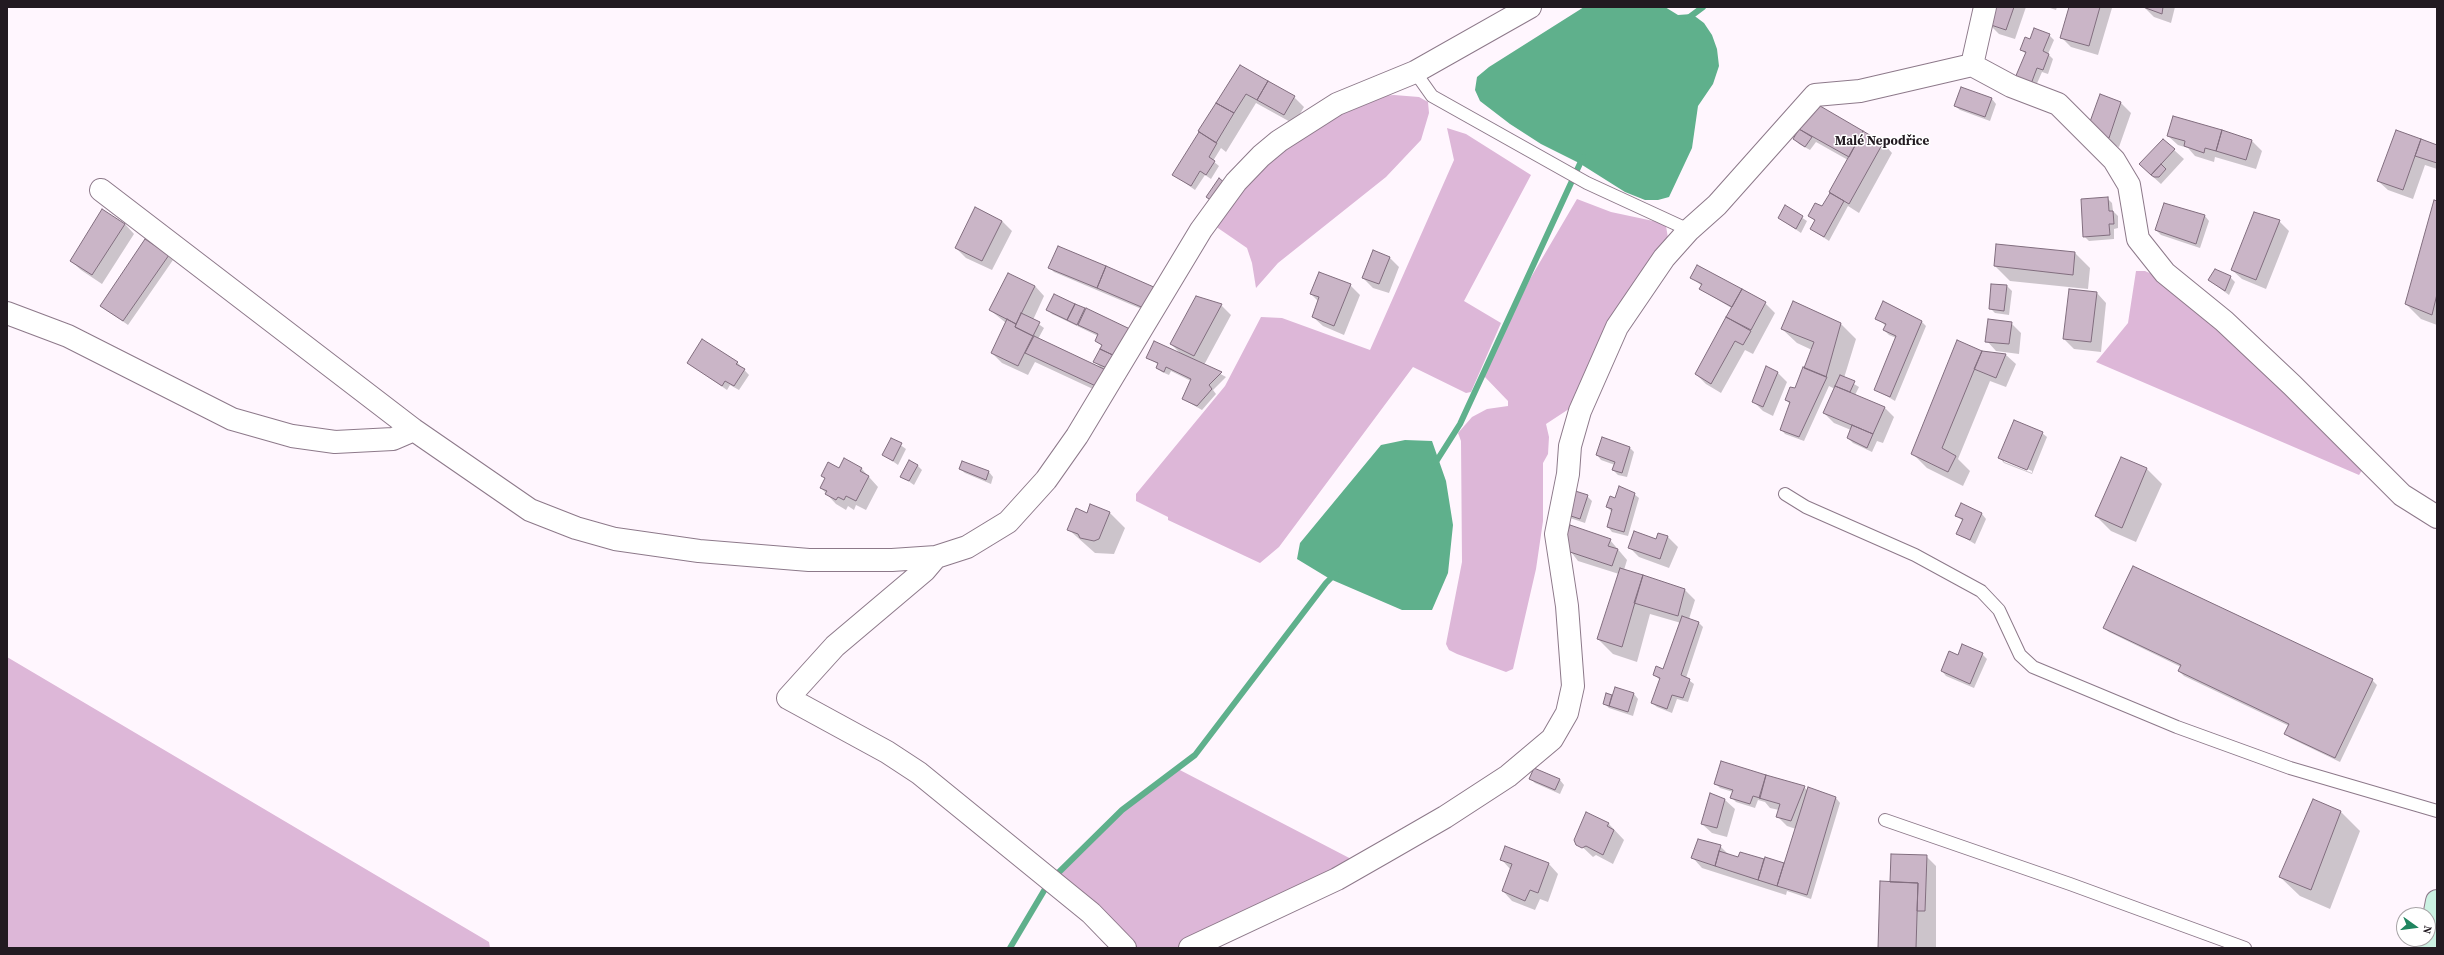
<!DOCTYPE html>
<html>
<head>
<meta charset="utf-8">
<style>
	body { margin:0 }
	#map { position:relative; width:2444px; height:955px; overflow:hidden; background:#fff6fe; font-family:"Source Serif 4",serif }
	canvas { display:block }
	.frame { position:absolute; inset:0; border:8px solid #221a21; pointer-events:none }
	.north { position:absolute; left:2396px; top:907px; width:40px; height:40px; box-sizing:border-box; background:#fff; border:1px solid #a7a3a6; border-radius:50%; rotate:104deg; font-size:11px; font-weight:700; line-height:16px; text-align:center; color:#221a21 }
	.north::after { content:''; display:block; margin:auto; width:14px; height:18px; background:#1f855f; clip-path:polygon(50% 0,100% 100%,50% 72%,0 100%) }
</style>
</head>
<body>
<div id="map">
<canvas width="2444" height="955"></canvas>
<div class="frame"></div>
<div class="north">N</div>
</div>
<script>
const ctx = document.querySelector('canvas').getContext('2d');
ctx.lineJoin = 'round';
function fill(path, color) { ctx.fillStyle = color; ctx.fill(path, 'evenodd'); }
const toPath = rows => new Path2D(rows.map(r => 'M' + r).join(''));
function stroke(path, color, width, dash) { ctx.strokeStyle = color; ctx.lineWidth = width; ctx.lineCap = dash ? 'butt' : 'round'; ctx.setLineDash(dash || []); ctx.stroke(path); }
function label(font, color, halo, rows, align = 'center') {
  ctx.font = font + ' "Source Serif 4",serif'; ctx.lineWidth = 3; ctx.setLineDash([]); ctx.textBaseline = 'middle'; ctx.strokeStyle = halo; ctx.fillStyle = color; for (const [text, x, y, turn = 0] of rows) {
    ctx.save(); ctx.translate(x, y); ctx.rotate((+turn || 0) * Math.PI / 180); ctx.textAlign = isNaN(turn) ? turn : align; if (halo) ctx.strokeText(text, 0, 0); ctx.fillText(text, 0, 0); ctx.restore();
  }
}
fill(toPath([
	[1394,95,1419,97,1428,102,1429,113,1421,140,1386,177,1278,263,1256,288,1252,263,1247,248,1215,226,1254,173,1312,129,1363,102,1380,96],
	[1447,128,1466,134,1531,175,1464,301,1501,323,1471,392,1466,393,1413,367,1279,547,1260,563,1168,520,1168,517,1136,501,1136,494,1225,386,1261,317,1282,318,1370,350,1454,160],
	[1577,199,1611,212,1658,222,1666,226,1668,238,1575,405,1546,424,1549,437,1548,454,1543,463,1543,521,1536,569,1513,669,1506,672,1457,654,1449,650,1446,644,1462,562,1461,441,1458,433,1472,417,1487,409,1508,406,1508,401,1483,375,1530,279],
	[2136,271,2145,271,2159,277,2287,385,2364,467,2359,475,2096,362,2128,323],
	[7,657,489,942,490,948,7,948],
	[1176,768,1357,862,1182,948,1132,948,1053,875,1087,848,1126,808]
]), '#ddb7d8');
fill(toPath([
	[1584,7,1665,7,1678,15,1692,14,1704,23,1712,35,1717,49,1719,66,1713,84,1698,106,1692,148,1669,197,1658,200,1645,200,1625,192,1579,163,1541,144,1510,124,1480,101,1475,90,1477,77,1489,67],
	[1405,440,1432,441,1446,481,1453,525,1448,573,1432,610,1402,610,1330,579,1297,559,1300,543,1381,445]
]), '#5fb08c');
fill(toPath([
	[1995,7,2026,7,2015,39,1999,34,1989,24],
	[2047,7,2057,7,2056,10],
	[2070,7,2112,8,2098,55,2071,47,2061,37],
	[2144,7,2175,7,2171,23,2154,17],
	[2049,35,2054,40,2048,54,2053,59,2048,74,2042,72,2035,88,2021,83,2026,54,2021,50,2031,40],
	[1240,66,1294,97,1304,107,1294,124,1256,103,1226,152,1221,148,1213,161,1219,166,1211,179,1205,175,1195,190,1174,175],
	[2100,95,2121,103,2131,113,2119,147,2098,139],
	[1992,99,1996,104,1990,121,1960,110,1955,106],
	[1801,129,1883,143,1892,153,1859,213,1848,206,1829,241,1811,229,1815,221,1809,216,1823,208,1848,160,1816,142,1810,150,1799,144,1795,139,1803,132],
	[2396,131,2437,146,2437,169,2425,165,2413,199,2388,190,2378,181],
	[2168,136,2252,141,2262,151,2256,169,2215,157,2214,162,2195,156,2188,148,2178,145],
	[2163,140,2184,159,2161,184,2150,174],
	[2107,198,2112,203,2113,211,2118,216,2118,228,2114,229,2114,239,2089,241,2084,236],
	[2437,203,2437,325,2421,319,2406,304],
	[1786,207,1807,221,1801,233,1779,218],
	[975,209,1002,221,1012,231,992,270,966,258,956,248],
	[2205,216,2209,221,2200,248,2161,235,2156,230],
	[2279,221,2289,231,2266,289,2242,279,2232,270],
	[125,224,134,234,102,284,81,270,71,261],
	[145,240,173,260,128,325,101,306],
	[1997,245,2075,253,2090,268,2088,289,2010,281,1995,266],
	[1389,257,1399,267,1389,293,1373,288,1363,278],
	[1698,266,1765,303,1775,313,1753,354,1745,350,1721,393,1706,384,1696,374,1733,309,1700,289,1702,286,1692,278],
	[1050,268,1155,289,1151,313,1054,272],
	[2230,277,2235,282,2229,295,2209,280],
	[1350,285,1360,295,1344,335,1323,326,1313,317,1318,301,1311,294],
	[1992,285,2007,286,2012,291,2009,315,1995,313,1990,308],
	[1035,286,1044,296,1033,320,1044,328,1038,339,1102,369,1094,361,1102,346,1096,341,1098,336,1052,314,1048,310,1055,295,1132,330,1112,372,1102,368,1115,381,1108,396,1035,362,1028,375,1002,363,992,353,1006,323,990,310],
	[2097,293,2106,303,2101,352,2074,349,2064,339],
	[1221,305,1231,315,1204,365,1226,377,1213,390,1216,394,1202,410,1183,399,1191,381,1171,371,1169,375,1162,372,1157,368,1159,365,1148,358,1181,354,1171,344],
	[1876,318,1921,321,1926,326,1895,401,1875,389,1896,338,1889,335,1884,330,1886,326],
	[2011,323,2021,333,2019,354,1996,351,1987,341],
	[1841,324,1856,339,1844,378,1859,387,1855,395,1884,407,1894,417,1883,443,1877,441,1872,452,1853,443,1848,438,1851,430,1834,423,1824,413,1835,389,1829,386,1804,441,1785,434,1781,429,1790,404,1786,400,1795,390,1812,350,1797,343,1782,329],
	[1981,352,2006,355,2016,364,2006,387,1990,381,1958,459,1970,471,1963,486,1927,468,1912,453],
	[737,362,749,375,739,390,730,385,727,390,688,363],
	[1777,372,1787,382,1773,416,1763,411,1753,401],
	[2042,433,2047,437,2032,474,2004,463,2000,458],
	[2004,459,2032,471,2032,473,2004,462],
	[892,439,906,449,898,465,884,455],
	[1630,448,1634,452,1627,477,1618,475,1613,470,1615,465,1601,460,1597,455],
	[2121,458,2147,469,2162,484,2136,542,2111,531,2096,516],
	[963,462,989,472,993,477,991,484,965,473,960,469],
	[917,465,922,470,914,485,901,476],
	[861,468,878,487,866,510,856,505,854,510,848,506,846,510,836,504,821,488,826,479,822,476,840,469],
	[1573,492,1587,496,1592,501,1585,523,1570,518],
	[1634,494,1639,498,1628,536,1612,532,1608,527,1612,512,1607,507,1616,499],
	[1091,505,1110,513,1125,528,1114,554,1095,553,1068,529,1088,514],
	[1961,505,1982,514,1986,519,1975,544,1958,534,1963,521,1956,516],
	[1659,534,1668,537,1678,547,1669,568,1639,557,1629,547,1657,540],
	[1610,540,1627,560,1624,570,1685,590,1695,600,1689,619,1699,623,1703,627,1686,678,1694,684,1688,702,1677,699,1672,713,1657,707,1652,703,1660,680,1654,675,1664,670,1681,623,1650,614,1637,662,1613,654,1598,639,1619,574,1578,561,1565,544],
	[2104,628,2372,680,2377,685,2340,762,2290,738,2285,733,2289,726,2184,676,2179,671,2181,667,2109,632],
	[1982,654,1987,659,1974,688,1946,676,1942,671,1958,656],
	[1616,689,1634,694,1638,699,1633,716,1609,708,1604,703,1606,694,1613,697],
	[1535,769,1560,780,1564,785,1560,794,1535,783,1530,778],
	[1715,783,1804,787,1808,791,1808,789,1836,798,1840,803,1811,899,1787,891,1786,895,1702,868,1693,858,1720,846,1729,855,1739,858,1740,853,1785,865,1796,829,1787,826,1777,816,1779,810,1770,808,1765,802,1758,800,1755,808,1736,802,1732,798,1733,792,1720,788],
	[1711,795,1725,800,1735,809,1727,837,1712,833,1702,824],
	[2340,811,2360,831,2330,909,2300,896,2280,877],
	[1608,823,1624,840,1613,864,1596,855,1593,857,1575,840],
	[1505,848,1549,864,1558,874,1548,902,1540,899,1535,910,1512,901,1503,891,1511,870,1501,859],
	[1926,856,1936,866,1936,948,1879,948,1893,883]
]), '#0003');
stroke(toPath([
	[1687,19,1703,7],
	[1434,465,1460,424,1583,157],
	[1054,877,1122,810,1195,755,1326,583,1336,573],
	[1010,948,1048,884]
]), '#5fb08c', 6);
const building = toPath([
	[1994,7,2014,7,2006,30,1988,24,1994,7],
	[2069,7,2100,7,2089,46,2060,38,2069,7],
	[2143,7,2163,7,2162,14,2143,7],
	[2034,28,2050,34,2043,51,2049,54,2043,70,2037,68,2031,84,2015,78,2026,52,2020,50,2025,37,2030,39,2034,28],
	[1240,65,1268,81,1257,100,1246,94,1234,113,1216,103,1240,65],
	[1268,81,1295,96,1284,115,1257,100,1268,81],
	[1961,87,1992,98,1985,117,1954,106,1961,87],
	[2100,94,2121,102,2109,138,2087,130,2100,94],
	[1216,103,1234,113,1216,143,1198,131,1216,103],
	[1815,103,1863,131,1849,157,1799,129,1815,103],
	[2173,116,2222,130,2216,151,2205,148,2204,153,2184,146,2185,141,2167,136,2173,116],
	[1799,129,1812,137,1805,147,1793,139,1799,129],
	[2222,130,2252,140,2246,160,2216,151,2222,130],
	[2396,130,2421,139,2403,190,2377,181,2396,130],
	[1863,131,1883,143,1849,204,1829,192,1863,131],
	[1199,132,1217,143,1209,157,1215,161,1206,175,1200,171,1191,186,1172,175,1199,132],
	[2163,139,2175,149,2151,175,2139,164,2163,139],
	[2421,139,2437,145,2437,163,2415,156,2421,139],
	[2161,164,2166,169,2159,177,2154,177,2151,175,2161,164],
	[1219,178,1226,184,1212,201,1206,197,1219,178],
	[1830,193,1844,201,1824,237,1810,229,1815,220,1808,216,1815,203,1822,206,1830,193],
	[2108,197,2109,211,2113,211,2114,224,2109,224,2110,235,2083,237,2081,199,2108,197],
	[2434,200,2437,201,2437,294,2432,315,2405,304,2434,200],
	[2164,203,2205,215,2196,244,2155,230,2164,203],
	[1785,205,1803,216,1796,229,1778,218,1785,205],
	[975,207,1002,221,982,261,955,248,975,207],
	[102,209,125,224,92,275,70,261,102,209],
	[2254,212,2280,220,2256,280,2231,270,2254,212],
	[145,239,169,255,123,321,100,306,145,239],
	[1996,244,2075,252,2073,275,1994,266,1996,244],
	[1058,246,1106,266,1097,288,1048,268,1058,246],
	[1373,250,1390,257,1379,284,1362,278,1373,250],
	[1697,265,1742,289,1732,307,1699,289,1702,284,1690,278,1697,265],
	[1106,266,1156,288,1146,309,1097,288,1106,266],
	[2215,269,2231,276,2225,291,2208,280,2215,269],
	[1319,272,1351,284,1334,326,1312,317,1319,297,1310,294,1319,272],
	[1008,273,1035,286,1016,324,989,310,1008,273],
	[1991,284,2007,285,2004,311,1989,309,1991,284],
	[1742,289,1766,302,1751,330,1726,317,1742,289],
	[2069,289,2097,292,2091,342,2063,339,2069,289],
	[1054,294,1075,304,1067,320,1046,310,1054,294],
	[1196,296,1222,304,1194,356,1170,344,1196,296],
	[1793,301,1841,323,1826,377,1804,368,1814,342,1781,329,1793,301],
	[1883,301,1922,321,1890,397,1874,390,1896,336,1883,330,1886,324,1875,319,1883,301],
	[1075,304,1085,308,1077,325,1067,320,1075,304],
	[1086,308,1132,330,1117,357,1100,349,1102,345,1095,341,1098,334,1078,325,1086,308],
	[1021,313,1040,322,1033,336,1015,327,1021,313],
	[1726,317,1751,331,1743,345,1735,341,1711,384,1695,374,1726,317],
	[1007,319,1016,324,1015,327,1033,336,1018,366,991,353,1007,319],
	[1988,319,2012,322,2009,344,1985,342,1988,319],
	[1034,336,1106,370,1098,387,1025,353,1034,336],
	[702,339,738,362,736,364,745,369,734,386,725,381,722,386,687,363,702,339],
	[1957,340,1982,351,1942,448,1956,456,1948,472,1911,454,1957,340],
	[1154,341,1222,372,1209,385,1212,389,1197,406,1182,399,1191,379,1166,367,1164,372,1156,368,1158,363,1146,358,1154,341],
	[1100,349,1117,357,1107,368,1093,362,1100,349],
	[1982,351,2006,354,1996,378,1974,369,1982,351],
	[1766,366,1778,372,1763,407,1752,402,1766,366],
	[1803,367,1827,377,1799,437,1780,430,1790,402,1785,400,1790,387,1795,388,1803,367],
	[1840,375,1855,381,1850,392,1835,386,1840,375],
	[1835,386,1885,407,1873,434,1823,413,1835,386],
	[2014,420,2043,432,2027,470,1998,458,2014,420],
	[1852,425,1873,434,1867,448,1847,438,1852,425],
	[1602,437,1630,447,1622,473,1612,470,1615,462,1596,455,1602,437],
	[891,438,902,443,893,461,882,455,891,438],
	[2121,457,2147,468,2122,528,2095,516,2121,457],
	[844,458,862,468,860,471,869,476,856,501,846,496,844,500,838,497,836,500,825,494,827,491,820,488,825,478,821,476,828,462,839,468,844,458],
	[909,460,918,465,909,481,900,477,909,460],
	[962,461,989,471,986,480,959,469,962,461],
	[1619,486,1635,493,1624,532,1607,527,1612,509,1606,507,1610,496,1615,498,1619,486],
	[1572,490,1588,495,1580,519,1565,514,1572,490],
	[1961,503,1982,513,1970,540,1956,534,1963,519,1955,516,1961,503],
	[1090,504,1110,512,1099,539,1094,541,1080,538,1078,534,1067,530,1076,508,1087,513,1090,504],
	[1570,525,1611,539,1608,546,1618,549,1612,566,1567,551,1569,546,1563,545,1570,525],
	[1634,531,1656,539,1658,533,1668,536,1660,559,1628,548,1634,531],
	[2133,566,2373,679,2335,758,2284,734,2289,724,2178,671,2181,665,2103,628,2133,566],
	[1620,568,1643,575,1622,647,1597,639,1620,568],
	[1643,575,1685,589,1678,616,1634,603,1643,575],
	[1682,616,1699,622,1681,675,1690,679,1683,698,1672,695,1667,709,1651,703,1660,678,1653,675,1656,666,1663,669,1682,616],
	[1962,644,1983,653,1970,684,1941,671,1949,651,1958,655,1962,644],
	[1615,687,1634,693,1628,712,1609,706,1615,687],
	[1606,693,1612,695,1609,706,1603,704,1606,693],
	[1721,761,1766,775,1760,798,1753,796,1750,804,1730,798,1733,790,1714,784,1721,761],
	[1534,768,1560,779,1555,790,1529,779,1534,768],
	[1766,775,1805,786,1791,821,1776,817,1780,804,1759,798,1766,775],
	[1808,787,1836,797,1807,895,1777,886,1808,787],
	[1710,793,1725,799,1717,828,1701,824,1710,793],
	[2313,799,2341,811,2311,890,2279,877,2313,799],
	[1586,812,1609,823,1607,826,1614,830,1603,855,1586,846,1582,848,1576,845,1574,840,1586,812],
	[1698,839,1721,845,1715,866,1691,858,1698,839],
	[1505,846,1549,863,1538,893,1530,890,1525,901,1502,891,1512,864,1500,860,1505,846],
	[1719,851,1738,857,1740,852,1764,859,1758,880,1715,866,1719,851],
	[1891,854,1927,855,1925,911,1917,911,1918,883,1890,882,1891,854],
	[1765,857,1784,863,1777,886,1758,880,1765,857],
	[1880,881,1918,883,1916,948,1878,948,1880,881]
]);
fill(building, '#cab5c7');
stroke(building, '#816d7e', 1);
const lane = toPath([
	[1415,72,1432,96,1587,183,1689,230],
	[1785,494,1806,507,1915,555,1981,591,1999,610,2020,655,2033,667,2177,727,2290,768,2437,811],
	[1885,820,2070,884,2245,948]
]);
const street = toPath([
	[1985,7,1972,65,2011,86,2058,104,2114,160,2129,185,2138,239,2165,273,2224,321,2292,385,2402,495,2437,517],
	[101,190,414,430,530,510,576,528,615,539,699,551,809,560,892,560,936,557,967,547,1008,522,1046,480,1077,436,1201,230,1236,182,1261,156,1279,141,1337,104,1415,72,1530,7],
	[7,313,68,336,232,419,292,436,335,442,393,439,414,430],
	[936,557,925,570,835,646,788,698,887,752,919,773,1091,913,1125,948],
	[1190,948,1337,879,1386,851,1445,817,1508,776,1552,739,1567,713,1573,686,1567,606,1556,534,1568,474,1570,446,1580,411,1617,327,1664,258,1689,230,1717,205,1815,95,1860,91,1972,65]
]);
const secondary = toPath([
	[2428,948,2437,901]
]);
stroke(lane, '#8d798a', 14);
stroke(street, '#8d798a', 24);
stroke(secondary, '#8d798a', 24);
stroke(lane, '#fff', 12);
stroke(street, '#fff', 22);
stroke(secondary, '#cbf1e2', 22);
label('bold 13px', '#221a21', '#fff', [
	["Malé Nepodřice",1882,142]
]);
</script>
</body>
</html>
